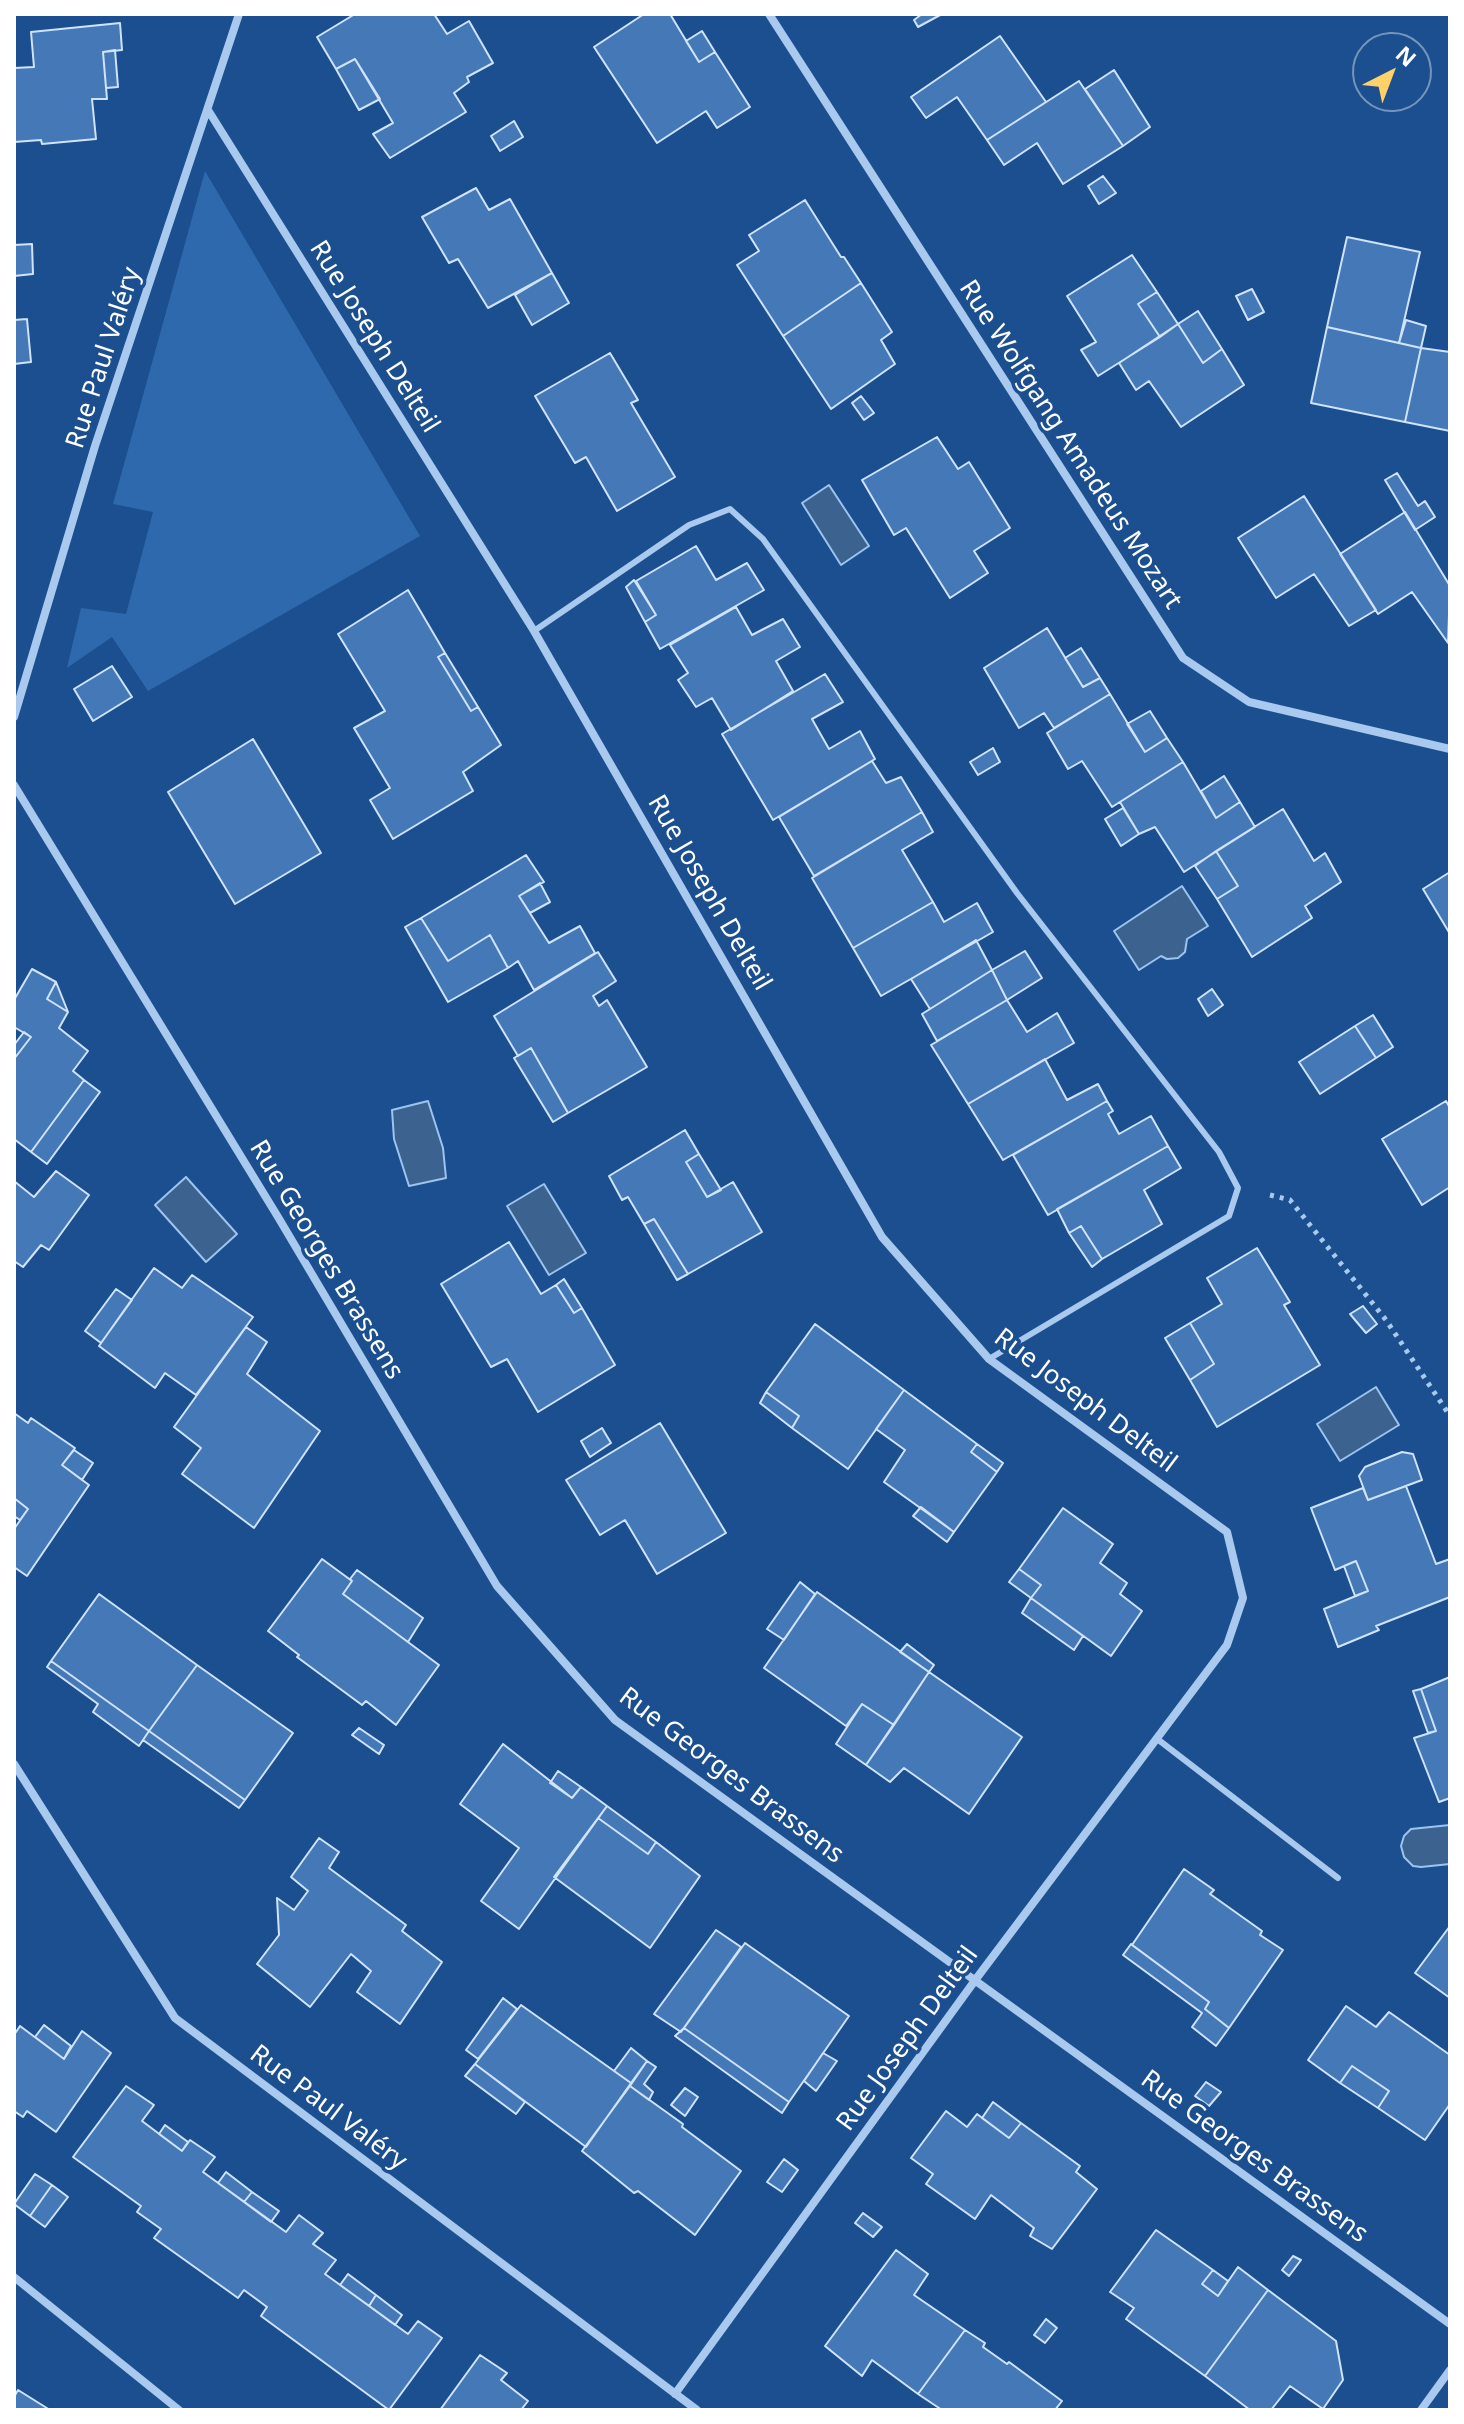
<!DOCTYPE html>
<html>
<head>
<meta charset="utf-8">
<style>
	body { margin:0 }
	#map { position:relative; width:1464px; height:2424px; overflow:hidden; background:#1b4f8f; font-family:"Noto Sans",sans-serif }
	canvas { display:block }
	.frame { position:absolute; inset:0; border:16px solid #fff; pointer-events:none }
	.north { position:absolute; left:1352px; top:32px; width:80px; height:80px; box-sizing:border-box; background:#1b4f8f; border:2px solid #7695bc; border-radius:50%; rotate:42deg; font-size:22px; font-weight:700; line-height:32px; text-align:center; color:#fff }
	.north::after { content:''; display:block; margin:auto; width:28px; height:36px; background:#ffd166; clip-path:polygon(50% 0,100% 100%,50% 72%,0 100%) }
</style>
</head>
<body>
<div id="map">
<canvas width="1464" height="2424"></canvas>
<div class="frame"></div>
<div class="north">N</div>
</div>
<script>
const ctx = document.querySelector('canvas').getContext('2d');
ctx.lineJoin = 'round';
function fill(path, color) { ctx.fillStyle = color; ctx.fill(path, 'evenodd'); }
const toPath = rows => new Path2D(rows.map(r => 'M' + r).join(''));
function stroke(path, color, width, dash) { ctx.strokeStyle = color; ctx.lineWidth = width; ctx.lineCap = dash ? 'butt' : 'round'; ctx.setLineDash(dash || []); ctx.stroke(path); }
function label(font, color, halo, rows, align = 'center') {
  ctx.font = font + ' "Noto Sans",sans-serif'; ctx.lineWidth = 7; ctx.setLineDash([]); ctx.textBaseline = 'middle'; ctx.strokeStyle = halo; ctx.fillStyle = color; for (const [text, x, y, turn = 0] of rows) {
    ctx.save(); ctx.translate(x, y); ctx.rotate((+turn || 0) * Math.PI / 180); ctx.textAlign = isNaN(turn) ? turn : align; if (halo) ctx.strokeText(text, 0, 0); ctx.fillText(text, 0, 0); ctx.restore();
  }
}
fill(toPath([
	[205,171,420,536,148,691,112,637,67,668,81,608,126,614,153,512,113,504]
]), '#2e69ad');
const water = toPath([
	[829,485,869,546,841,565,802,503,829,485],
	[1182,886,1208,926,1187,939,1185,952,1178,958,1167,959,1161,956,1139,970,1114,931,1182,886],
	[428,1101,443,1148,446,1178,409,1186,394,1139,392,1110,428,1101],
	[186,1177,237,1234,206,1262,155,1205,186,1177],
	[544,1184,586,1253,549,1275,507,1206,544,1184],
	[1376,1387,1399,1425,1340,1461,1317,1424,1376,1387],
	[1450,1825,1450,1864,1421,1867,1413,1866,1404,1857,1401,1846,1404,1836,1411,1829,1450,1825]
]);
fill(water, '#3c6290');
stroke(water, '#9cc4f0', 2);
const building = toPath([
	[355,14,434,14,447,34,469,21,493,63,467,77,469,82,454,93,466,112,390,158,373,134,393,123,355,59,336,69,317,37,355,14],
	[644,14,670,14,699,62,715,52,750,107,717,128,706,111,657,143,594,47,644,14],
	[922,14,942,14,918,27,914,20,922,14],
	[120,23,122,50,103,52,107,99,92,99,96,139,42,144,41,140,14,142,14,68,34,67,31,32,120,23],
	[702,31,715,52,699,62,686,41,702,31],
	[1000,36,1046,102,987,140,957,97,926,118,911,97,1000,36],
	[115,50,118,87,106,88,103,52,115,50],
	[355,59,380,99,359,110,336,69,355,59],
	[1114,70,1150,127,1123,146,1085,89,1114,70],
	[1079,81,1123,146,1063,184,1037,143,1004,165,987,140,1079,81],
	[514,121,523,137,500,151,491,136,514,121],
	[1103,176,1116,193,1099,204,1088,186,1103,176],
	[476,188,489,210,510,199,552,273,488,308,458,259,449,263,422,217,476,188],
	[805,200,841,257,844,257,861,283,783,336,737,265,759,251,749,235,805,200],
	[1347,237,1420,252,1399,343,1327,327,1347,237],
	[32,244,33,274,14,276,14,245,32,244],
	[1132,255,1157,292,1138,304,1160,337,1098,376,1081,350,1096,342,1067,296,1132,255],
	[552,273,569,303,532,325,515,295,552,273],
	[861,283,892,332,881,340,895,364,831,409,783,336,861,283],
	[1252,289,1264,312,1248,320,1236,296,1252,289],
	[1157,292,1178,324,1160,337,1138,304,1157,292],
	[1198,311,1222,349,1203,363,1178,324,1198,311],
	[27,319,31,362,14,364,14,320,27,319],
	[1406,320,1426,326,1421,348,1399,343,1406,320],
	[1178,324,1203,363,1222,349,1244,385,1181,427,1149,381,1136,390,1119,363,1178,324],
	[1327,327,1421,348,1405,422,1311,403,1327,327],
	[1421,348,1450,352,1450,431,1405,422,1421,348],
	[610,353,638,400,631,403,675,477,617,511,586,457,575,463,535,396,610,353],
	[861,396,874,413,864,420,852,403,861,396],
	[937,437,958,469,969,462,1010,528,974,551,988,573,950,598,906,528,894,535,862,480,937,437],
	[1397,473,1418,506,1425,501,1435,517,1415,530,1385,480,1397,473],
	[1304,496,1376,610,1349,626,1314,574,1276,598,1238,538,1304,496],
	[1405,512,1450,586,1448,643,1412,592,1378,614,1340,554,1405,512],
	[696,546,716,580,747,563,764,590,660,649,645,622,656,615,636,581,696,546],
	[634,580,656,615,645,622,626,587,634,580],
	[408,590,445,653,438,657,471,711,478,707,501,745,463,772,473,791,393,839,370,800,390,788,354,728,385,711,338,634,408,590],
	[736,607,752,635,783,619,800,647,776,661,793,691,731,730,712,698,696,707,678,680,688,673,670,645,736,607],
	[1047,628,1083,687,1100,678,1110,694,1054,728,1044,713,1019,728,984,668,1047,628],
	[1081,648,1100,678,1083,687,1065,658,1081,648],
	[445,653,478,707,471,711,438,657,445,653],
	[112,666,132,697,93,721,74,689,112,666],
	[825,674,843,702,812,719,829,749,860,731,875,759,773,820,722,734,825,674],
	[1110,694,1145,752,1167,738,1183,762,1112,807,1082,761,1068,769,1047,733,1110,694],
	[1150,711,1167,738,1145,752,1127,724,1150,711],
	[253,739,321,853,235,904,168,792,253,739],
	[993,748,1000,762,978,775,970,762,993,748],
	[872,761,886,783,901,777,922,812,814,876,779,817,872,761],
	[1183,762,1216,818,1240,802,1255,827,1184,872,1155,827,1139,834,1120,802,1183,762],
	[1224,776,1240,802,1216,818,1201,791,1224,776],
	[1123,808,1139,834,1121,846,1105,819,1123,808],
	[1283,809,1314,861,1325,853,1341,882,1305,906,1312,918,1252,957,1217,899,1238,886,1216,851,1283,809],
	[922,812,933,832,902,850,933,902,853,948,812,878,922,812],
	[1216,851,1238,886,1217,899,1195,866,1216,851],
	[526,855,544,882,519,896,549,943,580,926,595,953,534,990,518,961,508,968,490,935,448,961,421,918,526,855],
	[1450,872,1450,934,1423,889,1450,872],
	[540,883,550,902,530,913,519,896,540,883],
	[933,902,944,922,977,903,993,932,881,996,853,948,933,902],
	[421,918,448,961,490,935,508,968,448,1002,405,927,421,918],
	[976,940,992,970,930,1009,911,979,976,940],
	[1025,951,1042,978,1007,1000,992,970,1025,951],
	[598,952,616,981,593,996,599,1006,607,1000,647,1067,568,1113,531,1048,518,1056,494,1016,598,952],
	[32,969,56,982,47,999,68,1012,59,1028,88,1051,73,1071,84,1080,31,1152,14,1139,14,1059,31,1037,14,1027,14,1000,32,969],
	[992,970,1007,1000,937,1041,922,1014,992,970],
	[56,982,68,1012,47,999,56,982],
	[1212,989,1223,1005,1208,1016,1198,999,1212,989],
	[1007,1000,1027,1032,1057,1013,1074,1043,968,1104,931,1045,1007,1000],
	[1373,1015,1393,1047,1376,1058,1355,1026,1373,1015],
	[1355,1026,1376,1058,1320,1094,1299,1062,1355,1026],
	[24,1032,31,1037,14,1059,14,1045,24,1032],
	[531,1048,568,1113,553,1122,514,1058,531,1048],
	[1045,1059,1067,1100,1098,1084,1107,1101,1003,1160,968,1104,1045,1059],
	[84,1080,100,1092,47,1164,31,1152,84,1080],
	[1107,1101,1113,1111,1108,1114,1119,1134,1151,1116,1168,1146,1048,1215,1013,1155,1107,1101],
	[1446,1101,1450,1108,1450,1187,1422,1205,1382,1139,1446,1101],
	[685,1130,699,1154,686,1162,707,1197,733,1182,762,1232,688,1274,654,1219,644,1224,628,1197,622,1200,609,1176,685,1130],
	[1168,1146,1181,1168,1144,1190,1162,1224,1102,1259,1081,1226,1069,1233,1057,1209,1168,1146],
	[699,1154,721,1190,707,1197,686,1162,699,1154],
	[56,1171,89,1195,49,1250,41,1245,23,1267,14,1261,14,1181,34,1197,56,1171],
	[654,1219,688,1274,677,1280,644,1224,654,1219],
	[1081,1226,1102,1259,1092,1267,1069,1233,1081,1226],
	[509,1242,541,1294,556,1285,574,1313,582,1308,615,1365,538,1412,507,1359,491,1367,441,1284,509,1242],
	[1257,1248,1290,1302,1284,1305,1320,1365,1217,1427,1190,1380,1214,1364,1190,1323,1222,1304,1207,1278,1257,1248],
	[154,1268,182,1288,192,1275,253,1317,196,1395,165,1373,155,1388,99,1346,154,1268],
	[564,1279,582,1308,574,1313,556,1285,564,1279],
	[116,1289,132,1300,101,1343,85,1331,116,1289],
	[1363,1306,1377,1324,1366,1333,1350,1314,1363,1306],
	[1190,1323,1214,1364,1190,1380,1165,1338,1190,1323],
	[815,1324,904,1390,848,1469,792,1428,799,1416,766,1392,815,1324],
	[246,1327,267,1342,247,1374,320,1431,254,1528,182,1474,201,1448,174,1427,246,1327],
	[904,1390,977,1444,971,1452,997,1472,954,1532,884,1482,905,1450,876,1429,904,1390],
	[766,1392,799,1416,792,1428,760,1403,766,1392],
	[14,1413,28,1423,31,1418,75,1448,62,1465,89,1485,27,1576,14,1567,14,1529,28,1509,14,1498,14,1413],
	[660,1423,726,1533,657,1574,625,1520,600,1535,566,1480,660,1423],
	[602,1428,611,1443,590,1457,581,1441,602,1428],
	[977,1444,1003,1463,997,1472,971,1452,977,1444],
	[74,1450,93,1463,82,1480,62,1465,74,1450],
	[1402,1452,1413,1454,1422,1480,1368,1500,1359,1476,1365,1467,1402,1452],
	[1406,1486,1436,1564,1450,1559,1450,1597,1376,1626,1379,1630,1338,1647,1324,1609,1368,1591,1356,1561,1335,1570,1311,1508,1363,1488,1368,1500,1406,1486],
	[14,1498,28,1509,20,1520,14,1516,14,1498],
	[921,1507,954,1532,947,1542,913,1516,921,1507],
	[1063,1508,1113,1544,1100,1563,1127,1583,1120,1594,1142,1611,1111,1656,1031,1598,1041,1585,1019,1569,1063,1508],
	[322,1559,352,1581,343,1594,439,1665,396,1725,366,1701,362,1705,297,1657,299,1655,268,1631,322,1559],
	[1356,1561,1368,1591,1355,1596,1344,1566,1356,1561],
	[1019,1569,1041,1585,1031,1598,1009,1582,1019,1569],
	[357,1570,423,1618,408,1642,343,1594,352,1581,350,1579,357,1570],
	[800,1582,815,1594,784,1640,767,1629,800,1582],
	[817,1592,929,1672,894,1725,862,1704,846,1726,764,1668,817,1592],
	[99,1594,197,1665,149,1731,51,1661,99,1594],
	[1031,1598,1083,1636,1074,1650,1022,1613,1031,1598],
	[907,1644,934,1665,929,1672,900,1652,907,1644],
	[51,1661,149,1731,139,1746,93,1712,98,1704,47,1667,51,1661],
	[197,1665,293,1733,245,1800,149,1731,197,1665],
	[929,1672,1022,1737,969,1814,904,1768,890,1782,866,1765,929,1672],
	[1450,1677,1450,1798,1439,1802,1414,1738,1436,1731,1421,1689,1450,1677],
	[1421,1689,1436,1731,1428,1733,1413,1691,1421,1689],
	[862,1704,894,1725,866,1765,836,1744,862,1704],
	[359,1728,384,1745,379,1754,352,1735,359,1728],
	[149,1731,245,1800,239,1808,143,1740,149,1731],
	[503,1744,572,1798,581,1787,607,1806,519,1929,481,1901,519,1848,460,1804,503,1744],
	[558,1771,581,1787,572,1798,550,1783,558,1771],
	[607,1806,656,1842,648,1854,598,1818,607,1806],
	[598,1818,648,1854,656,1842,700,1876,650,1948,554,1877,598,1818],
	[319,1838,339,1852,329,1868,406,1925,402,1931,442,1962,400,2024,357,1992,371,1971,351,1954,310,2007,257,1964,279,1935,277,1898,294,1910,308,1891,291,1877,319,1838],
	[1184,1869,1214,1890,1210,1894,1262,1931,1260,1935,1283,1950,1229,2028,1205,2009,1209,2002,1132,1945,1184,1869],
	[1450,1926,1450,1998,1415,1973,1450,1926],
	[716,1930,741,1947,681,2032,654,2014,716,1930],
	[745,1943,849,2016,789,2102,684,2028,745,1943],
	[1131,1944,1209,2002,1205,2009,1229,2028,1216,2046,1192,2027,1202,2013,1123,1955,1131,1944],
	[503,1998,517,2009,478,2059,466,2050,503,1998],
	[521,2005,631,2083,586,2147,475,2064,521,2005],
	[1346,2006,1376,2027,1389,2012,1450,2055,1450,2104,1425,2140,1378,2108,1389,2091,1352,2066,1340,2083,1308,2060,1346,2006],
	[44,2025,71,2046,64,2059,35,2037,44,2025],
	[20,2026,64,2059,82,2031,111,2053,56,2132,27,2111,23,2117,14,2111,14,2035,20,2026],
	[684,2028,789,2102,782,2113,675,2036,684,2028],
	[631,2048,647,2061,631,2083,614,2071,631,2048],
	[823,2053,837,2061,816,2091,804,2081,823,2053],
	[647,2061,656,2067,644,2084,653,2092,649,2100,630,2086,647,2061],
	[475,2064,525,2102,516,2114,465,2076,475,2064],
	[1352,2066,1389,2091,1378,2108,1340,2083,1352,2066],
	[1206,2082,1221,2092,1209,2106,1195,2096,1206,2082],
	[126,2086,154,2105,142,2121,182,2151,190,2140,215,2157,203,2172,286,2232,299,2215,323,2233,313,2244,336,2260,325,2274,408,2334,418,2321,442,2338,389,2410,261,2316,267,2307,244,2290,238,2298,154,2238,161,2229,137,2212,141,2206,73,2157,126,2086],
	[630,2086,683,2124,682,2127,741,2171,695,2235,638,2191,634,2193,582,2151,630,2086],
	[685,2088,698,2097,685,2116,671,2105,685,2088],
	[993,2102,1021,2123,1009,2138,982,2118,993,2102],
	[946,2111,967,2127,977,2114,1009,2138,1021,2123,1080,2166,1076,2172,1097,2189,1052,2249,1030,2236,1034,2228,991,2195,975,2219,926,2184,933,2174,911,2158,946,2111],
	[165,2125,188,2142,182,2151,159,2134,165,2125],
	[784,2159,798,2170,782,2192,767,2182,784,2159],
	[226,2172,252,2192,244,2202,218,2183,226,2172],
	[35,2174,52,2185,30,2216,14,2204,35,2174],
	[52,2185,68,2197,45,2227,30,2216,52,2185],
	[252,2192,279,2211,271,2222,244,2202,252,2192],
	[863,2213,882,2227,873,2237,855,2223,863,2213],
	[1156,2230,1213,2270,1202,2284,1218,2296,1238,2267,1268,2290,1205,2376,1126,2319,1134,2308,1110,2292,1156,2230],
	[896,2250,928,2274,914,2295,965,2330,918,2394,872,2360,862,2376,825,2346,896,2250],
	[1293,2256,1301,2260,1289,2276,1282,2270,1293,2256],
	[1213,2270,1228,2281,1218,2296,1202,2284,1213,2270],
	[348,2274,376,2295,369,2306,340,2285,348,2274],
	[1268,2290,1336,2341,1343,2380,1323,2409,1290,2386,1271,2410,1250,2410,1205,2376,1268,2290],
	[376,2295,402,2315,395,2325,369,2306,376,2295],
	[1046,2319,1057,2328,1045,2343,1034,2335,1046,2319],
	[965,2330,985,2343,983,2347,1007,2364,1009,2362,1062,2401,1055,2410,942,2410,918,2394,965,2330],
	[480,2355,507,2373,501,2380,528,2401,521,2410,440,2410,480,2355],
	[18,2390,50,2410,14,2410,14,2397,18,2390]
]);
fill(building, '#4478b7');
stroke(building, '#cfe3fa', 2);
stroke(toPath([
	[1270,1195,1290,1200,1386,1320,1450,1416]
]), '#a9c9ee', 5, [4, 6]);
stroke(toPath([
	[534,631,689,525,730,509,763,539,1017,893,1219,1152,1238,1188,1229,1216,989,1359],
	[1156,1738,1338,1878]
]), '#a9c9ee', 6);
stroke(toPath([
	[769,14,1183,658,1249,702,1450,749],
	[208,110,534,631,882,1237,989,1359,1227,1532,1243,1598,1227,1645,976,1979,675,2394],
	[14,717,95,446,239,14],
	[14,785,278,1217,497,1586,615,1720,1450,2324],
	[14,1764,175,2018,697,2410],
	[14,2277,179,2410],
	[1421,2410,1450,2370]
]), '#a9c9ee', 8);
label('26px', '#fff', '#1b4f8f', [
	["Rue Joseph Delteil",374,337,58],
	["Rue Paul Valéry",104,358,-72],
	["Rue Wolfgang Amadeus Mozart",1070,445,57],
	["Rue Joseph Delteil",709,893,60],
	["Rue Georges Brassens",326,1260,59],
	["Rue Joseph Delteil",1085,1401,37],
	["Rue Georges Brassens",731,1776,37],
	["Rue Joseph Delteil",908,2039,-54],
	["Rue Paul Valéry",328,2108,37],
	["Rue Georges Brassens",1254,2157,36]
]);
</script>
</body>
</html>
